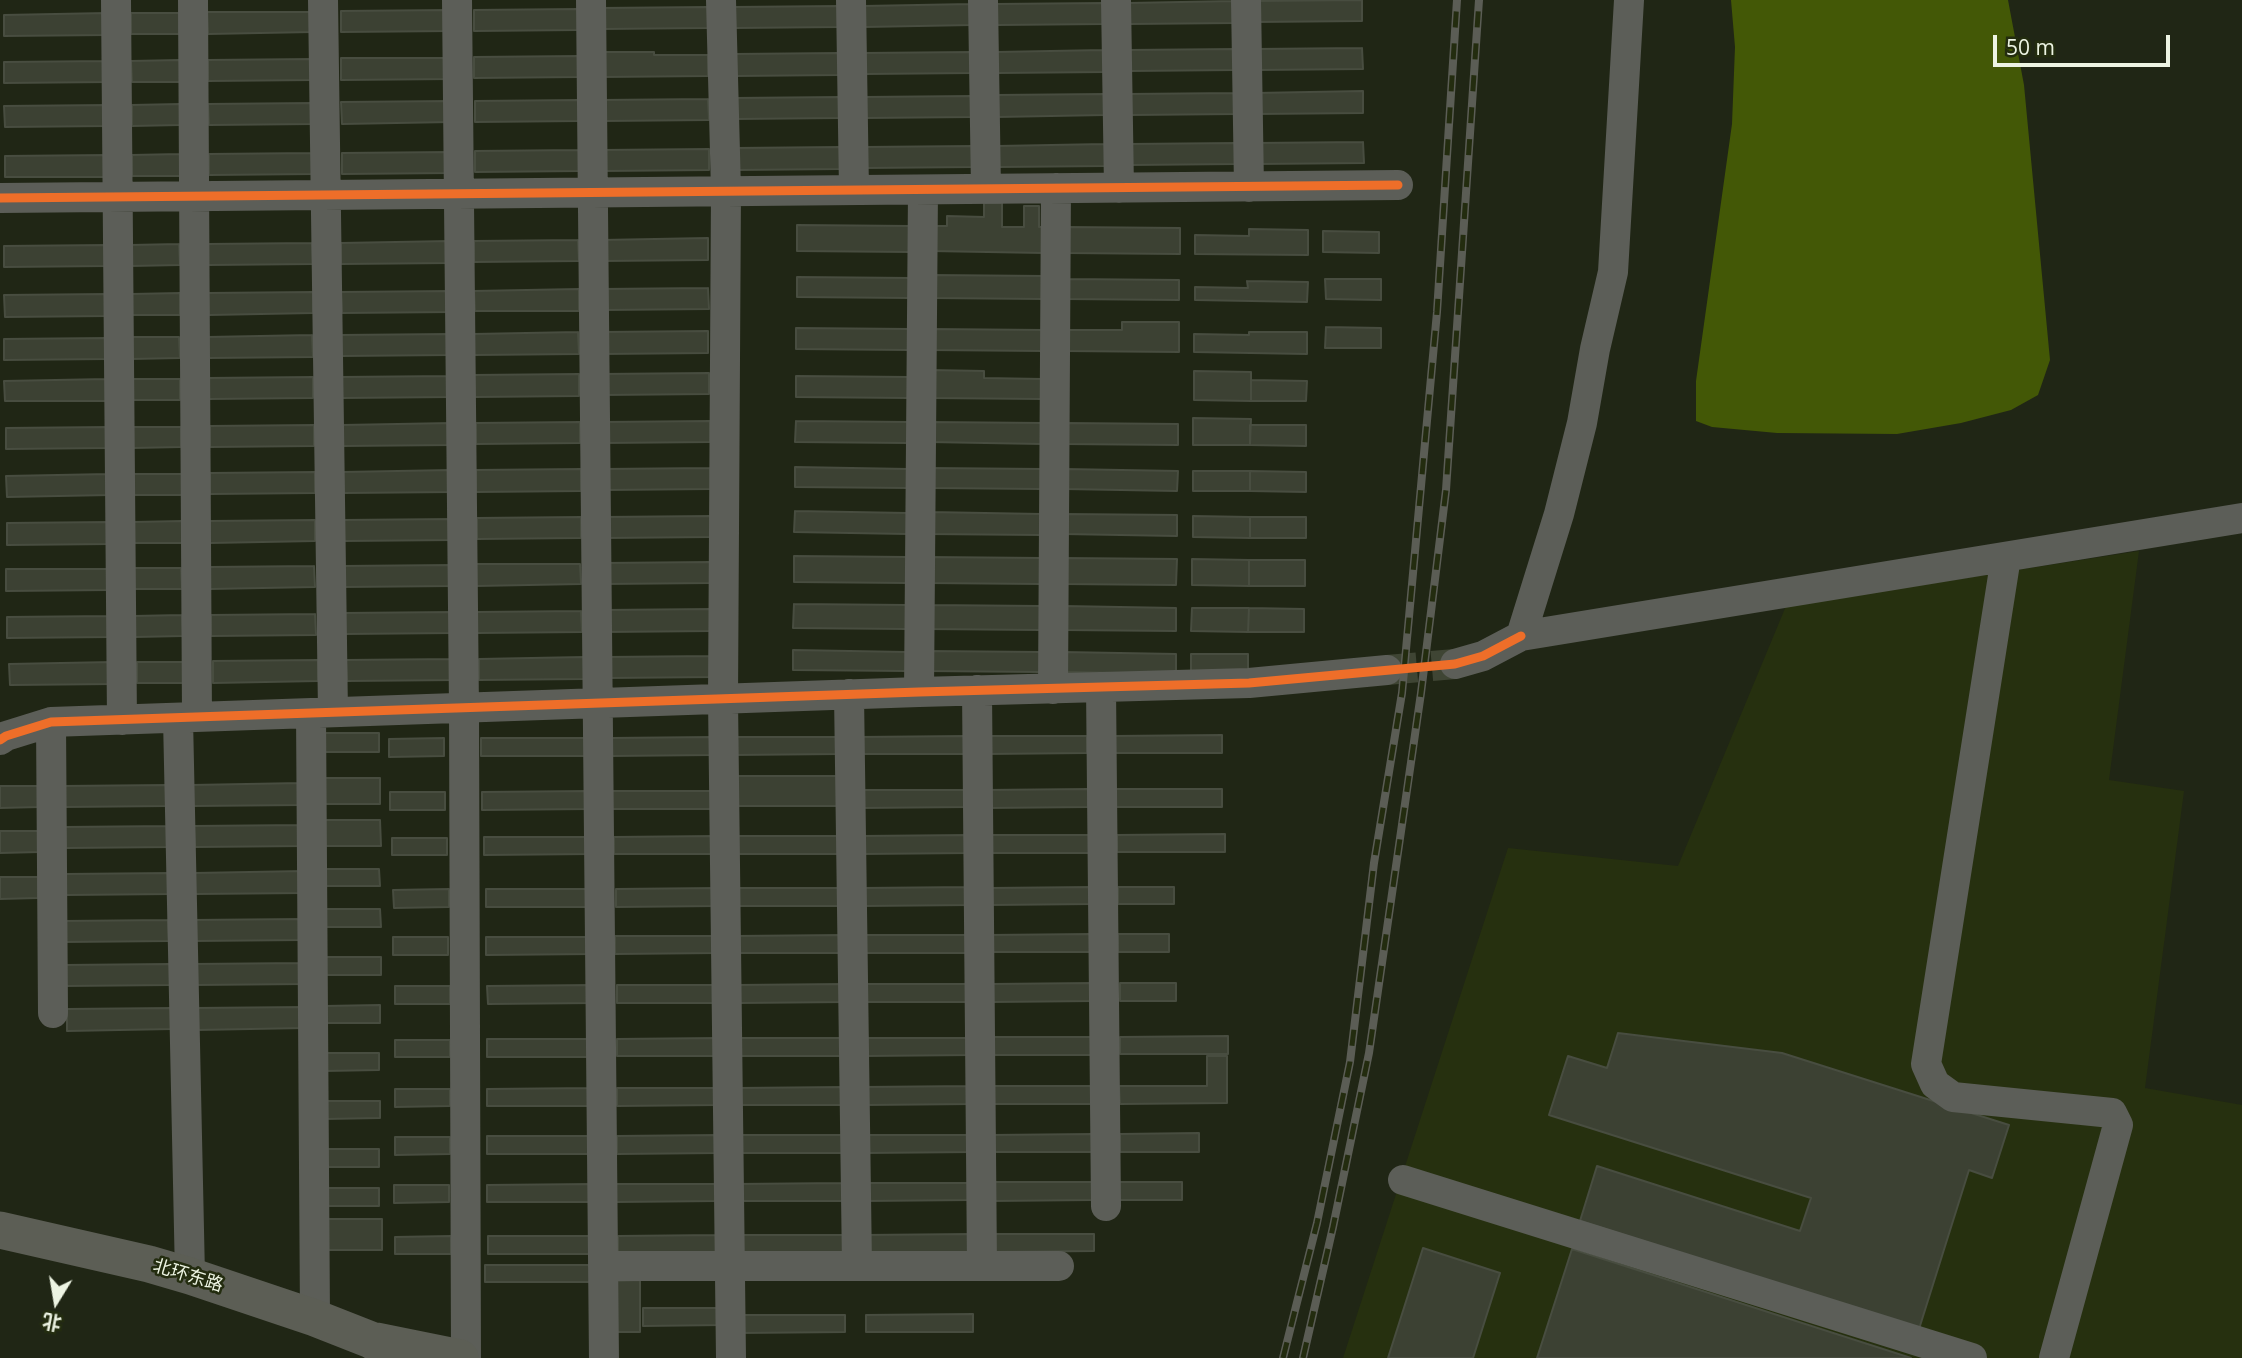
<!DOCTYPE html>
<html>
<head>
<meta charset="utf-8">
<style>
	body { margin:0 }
	#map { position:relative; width:2242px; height:1358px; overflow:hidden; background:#202615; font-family:"Open Sans","Noto Sans SC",sans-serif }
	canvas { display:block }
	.north { position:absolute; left:21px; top:1267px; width:70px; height:70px; -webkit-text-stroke:5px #232c0f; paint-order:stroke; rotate:191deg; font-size:19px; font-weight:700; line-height:28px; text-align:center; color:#edf4e3 }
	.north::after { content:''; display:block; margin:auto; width:24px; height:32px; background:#edf4e3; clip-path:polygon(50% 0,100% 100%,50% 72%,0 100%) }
	.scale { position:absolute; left:1993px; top:35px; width:177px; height:32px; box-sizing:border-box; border:4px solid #edf4e3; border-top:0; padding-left:9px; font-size:21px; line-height:24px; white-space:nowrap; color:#edf4e3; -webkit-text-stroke:5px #232c0f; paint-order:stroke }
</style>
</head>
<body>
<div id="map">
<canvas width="2242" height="1358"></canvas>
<div class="north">北</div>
<div class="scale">50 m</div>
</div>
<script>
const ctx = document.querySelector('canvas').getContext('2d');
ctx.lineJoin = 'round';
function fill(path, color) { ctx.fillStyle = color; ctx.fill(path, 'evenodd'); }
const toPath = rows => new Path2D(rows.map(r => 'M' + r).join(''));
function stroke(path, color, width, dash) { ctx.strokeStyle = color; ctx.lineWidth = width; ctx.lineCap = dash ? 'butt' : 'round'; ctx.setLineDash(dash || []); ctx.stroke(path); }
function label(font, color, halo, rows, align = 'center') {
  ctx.font = font + ' "Open Sans","Noto Sans SC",sans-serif'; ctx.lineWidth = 5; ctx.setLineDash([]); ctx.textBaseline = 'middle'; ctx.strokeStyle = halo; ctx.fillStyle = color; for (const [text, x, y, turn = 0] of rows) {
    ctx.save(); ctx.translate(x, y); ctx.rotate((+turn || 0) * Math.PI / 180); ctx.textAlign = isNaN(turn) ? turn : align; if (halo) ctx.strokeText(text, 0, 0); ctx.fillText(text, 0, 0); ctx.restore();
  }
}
fill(toPath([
	[2139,551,2109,780,2184,791,2145,1088,2242,1105,2242,1358,1343,1358,1508,848,1678,866,1786,606]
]), '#26300f');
fill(toPath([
	[1731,0,2008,0,2024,85,2050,360,2038,395,2011,410,1961,423,1897,434,1777,433,1712,427,1696,421,1696,381,1732,124,1735,47]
]), '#435806');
const building = toPath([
	[1362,0,1362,21,1255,22,1255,1,1362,0],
	[1234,1,1235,23,1129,24,1129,3,1234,1],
	[1104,3,1104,24,997,25,996,4,1104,3],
	[971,4,972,25,864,27,864,6,971,4],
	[839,6,839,27,735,28,734,7,839,6],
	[708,7,708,28,602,29,601,8,708,7],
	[578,9,578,30,474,31,474,10,578,9],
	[450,10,450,31,341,32,341,11,450,10],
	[207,12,312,12,312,32,208,34,207,12],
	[107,13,107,35,4,36,4,15,107,13],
	[131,13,179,13,179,34,131,34,131,13],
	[1362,48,1363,69,1256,70,1256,49,1362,48],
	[1235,49,1235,70,1129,71,1129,50,1235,49],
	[1104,50,1105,72,997,73,997,52,1104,50],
	[602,52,654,52,654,55,708,55,708,76,602,77,602,52],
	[972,52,972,73,865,74,864,53,972,52],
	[839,53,839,75,735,76,735,54,839,53],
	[579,56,579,77,474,78,474,57,579,56],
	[341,58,450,58,451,79,341,80,341,58],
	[313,59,313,80,208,81,208,60,313,59],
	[180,60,180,82,132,82,131,61,180,60],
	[107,61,108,82,4,83,4,62,107,61],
	[1363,91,1363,113,1256,114,1256,93,1363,91],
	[1235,93,1236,114,1130,115,1129,94,1235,93],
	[1105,94,1105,115,997,117,997,95,1105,94],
	[972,96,972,117,865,118,865,97,972,96],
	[840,97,840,118,735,119,735,98,840,97],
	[708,99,709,120,603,121,602,100,708,99],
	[579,100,579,121,475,122,475,101,579,100],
	[451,101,451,122,342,124,341,102,451,101],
	[313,103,313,124,209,125,208,104,313,103],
	[180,104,180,125,132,126,132,105,180,104],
	[108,105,108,126,5,127,4,106,108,105],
	[1363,142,1364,163,1257,164,1256,143,1363,142],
	[1236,143,1236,164,1130,165,1130,144,1236,143],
	[1105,144,1106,166,998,167,998,146,1105,144],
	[973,146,973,167,865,168,865,147,973,146],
	[840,147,840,169,736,170,736,148,840,147],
	[709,149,709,170,603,171,603,150,709,149],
	[579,150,580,171,475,172,475,151,579,150],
	[451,152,451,173,342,174,342,153,451,152],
	[313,153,314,174,209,175,209,154,313,153],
	[180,154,181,176,132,176,132,155,180,154],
	[108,155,108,177,5,177,5,156,108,155],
	[984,203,1002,203,1002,227,1024,227,1024,206,1039,206,1039,227,1044,227,1044,253,931,251,931,226,947,226,947,216,984,217,984,203],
	[797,225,910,226,910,252,797,251,797,225],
	[1067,227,1180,228,1180,254,1067,253,1067,227],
	[1249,229,1308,230,1308,255,1195,254,1195,235,1249,236,1249,229],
	[1323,231,1379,232,1379,253,1323,252,1323,231],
	[708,238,708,260,602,261,602,240,708,238],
	[578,240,579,261,474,262,474,241,578,240],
	[450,241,450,263,341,264,341,243,450,241],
	[312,243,313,264,208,265,208,244,312,243],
	[179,244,180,265,131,266,131,245,179,244],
	[107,245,107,266,4,267,4,246,107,245],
	[931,275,1044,276,1043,299,931,298,931,275],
	[797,277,910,278,909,298,797,297,797,277],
	[1067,279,1179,280,1179,300,1066,299,1067,279],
	[1325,279,1381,279,1381,300,1326,299,1325,279],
	[1247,281,1308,282,1307,302,1195,300,1195,287,1248,288,1247,281],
	[708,288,709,309,603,310,602,289,708,288],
	[579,289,579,311,475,311,474,291,579,289],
	[451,291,451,312,342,313,341,292,451,291],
	[313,292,313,313,209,315,208,293,313,292],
	[180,293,180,315,132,315,132,294,180,293],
	[108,294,108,316,5,317,4,295,108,294],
	[1122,322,1179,322,1179,352,1066,351,1066,330,1122,330,1122,322],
	[1326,327,1381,328,1381,348,1325,348,1326,327],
	[796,328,909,329,909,350,796,349,796,328],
	[930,329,1043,330,1043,351,930,350,930,329],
	[708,331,708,353,602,354,602,332,708,331],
	[578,332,579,354,474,355,474,334,578,332],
	[1249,332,1307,332,1307,354,1194,352,1194,334,1249,335,1249,332],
	[450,334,450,355,341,356,341,335,450,334],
	[312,335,313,357,208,358,208,337,312,335],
	[131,337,179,337,180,358,131,359,131,337],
	[107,338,107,359,4,360,4,339,107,338],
	[930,370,984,371,984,378,1042,379,1042,399,930,398,930,370],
	[1194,371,1251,372,1251,401,1194,400,1194,371],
	[709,373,709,394,602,395,602,374,709,373],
	[579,374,579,396,475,397,474,375,579,374],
	[450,376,451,397,342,398,341,377,450,376],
	[796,376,909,377,908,398,796,397,796,376],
	[313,377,313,398,208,399,208,378,313,377],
	[107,379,108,401,5,401,4,381,107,379],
	[131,379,180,379,180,400,132,400,131,379],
	[1251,380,1307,381,1306,401,1251,401,1251,380],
	[1193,418,1251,419,1250,445,1193,445,1193,418],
	[710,421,710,442,604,443,604,422,710,421],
	[796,421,908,422,908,443,795,442,796,421],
	[580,422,580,443,476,444,476,423,580,422],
	[929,422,1042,423,1042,444,929,442,929,422],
	[452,423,452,445,343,446,343,425,452,423],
	[1065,423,1178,424,1178,445,1065,444,1065,423],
	[314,425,314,446,210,447,210,426,314,425],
	[1250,425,1306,425,1306,446,1250,445,1250,425],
	[109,427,109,448,6,449,6,428,109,427],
	[133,427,181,427,181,447,133,448,133,427],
	[795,467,908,469,908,488,795,487,795,467],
	[710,468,711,489,604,490,604,469,710,468],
	[929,468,1042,469,1041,489,929,488,929,468],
	[581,469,581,491,476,492,476,470,581,469],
	[1065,469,1178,471,1177,491,1065,489,1065,469],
	[452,470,452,492,344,493,343,472,452,470],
	[1193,471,1250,471,1250,491,1193,491,1193,471],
	[1250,471,1306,472,1306,492,1250,491,1250,471],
	[315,472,315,493,210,494,210,473,315,472],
	[109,474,110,495,7,497,6,476,109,474],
	[133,474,182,474,182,495,134,495,133,474],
	[795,511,907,513,907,534,794,532,795,511],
	[929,512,1041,514,1041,535,928,534,929,512],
	[1064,514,1177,515,1177,536,1064,534,1064,514],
	[711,516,711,537,605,538,604,517,711,516],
	[1193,516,1250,517,1250,538,1193,537,1193,516],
	[581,517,581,538,477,539,477,518,581,517],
	[1250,517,1306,517,1306,538,1250,538,1250,517],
	[453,519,453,540,344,541,344,520,453,519],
	[315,520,315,541,210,543,210,521,315,520],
	[182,521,182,543,134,543,134,522,182,521],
	[110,522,110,544,7,545,7,523,110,522],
	[794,556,907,557,907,583,794,582,794,556],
	[928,557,1041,558,1041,584,928,583,928,557],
	[1064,558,1177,559,1176,585,1064,584,1064,558],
	[1192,559,1249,560,1249,586,1192,585,1192,559],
	[1249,560,1305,560,1305,586,1249,586,1249,560],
	[710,562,710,583,604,584,604,563,710,562],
	[476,564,580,564,581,584,476,586,476,564],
	[452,565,452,586,343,587,343,566,452,565],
	[314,566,315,587,210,589,210,567,314,566],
	[133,568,181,568,182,589,133,589,133,568],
	[6,569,109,569,109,590,6,591,6,569],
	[794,604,906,605,906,629,793,628,794,604],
	[928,605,1040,606,1040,630,927,629,928,605],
	[1064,606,1176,608,1176,631,1064,630,1064,606],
	[1192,608,1249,608,1248,632,1191,631,1192,608],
	[1249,608,1304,609,1304,632,1248,632,1249,608],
	[711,609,711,631,605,632,605,610,711,609],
	[581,611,582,632,477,633,477,612,581,611],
	[453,612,453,633,344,634,344,613,453,612],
	[315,614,316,635,211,636,211,615,315,614],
	[182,615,183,636,135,637,134,616,182,615],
	[110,616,111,637,7,638,7,617,110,616],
	[793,650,906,652,906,671,793,670,793,650],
	[927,651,1040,652,1040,672,927,671,927,651],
	[1063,652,1176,654,1176,674,1063,672,1063,652],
	[1191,654,1248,654,1248,674,1191,673,1191,654],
	[713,656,714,677,608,678,607,657,713,656],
	[584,657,584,679,479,680,479,659,584,657],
	[455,659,456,680,347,681,346,660,455,659],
	[318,660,318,681,213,683,213,661,318,660],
	[113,662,113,684,10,685,9,664,113,662],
	[137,662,185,662,185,683,137,683,137,662],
	[324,733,379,733,379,752,324,752,324,733],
	[1222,735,1222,753,1114,753,1114,736,1222,735],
	[966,736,966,754,859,754,859,737,966,736],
	[986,736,1087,736,1087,753,986,754,986,736],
	[712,737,712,755,611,756,611,738,712,737],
	[732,737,838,737,838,754,732,755,732,737],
	[444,738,444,756,389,757,389,739,444,738],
	[481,738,588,738,588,756,481,756,481,738],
	[735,776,841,776,841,806,735,806,735,776],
	[324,778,380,778,380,804,324,804,324,778],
	[301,783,302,805,193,806,192,785,301,783],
	[168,785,168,806,64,807,63,786,168,785],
	[0,786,39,786,39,807,0,808,0,786],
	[1088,789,1088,807,987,808,986,790,1088,789],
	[1115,789,1222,789,1222,807,1115,807,1115,789],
	[859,790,967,790,967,807,860,808,859,790],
	[589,791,589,809,482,810,482,792,589,791],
	[612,791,713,791,713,809,612,809,612,791],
	[390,792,445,792,445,810,390,810,390,792],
	[325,820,380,820,381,846,325,846,325,820],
	[303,825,304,846,195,847,194,826,303,825],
	[170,826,171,847,66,848,65,827,170,826],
	[0,831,39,831,39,852,0,853,0,831],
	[1225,834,1225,852,1117,852,1117,835,1225,834],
	[969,835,969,853,862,854,862,836,969,835],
	[989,835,1090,835,1090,853,989,853,989,835],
	[715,836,715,854,614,854,614,837,715,836],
	[735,836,841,836,841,854,735,854,735,836],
	[484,837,591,837,591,854,484,855,484,837],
	[392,838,447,838,447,855,392,855,392,838],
	[324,869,379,869,380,886,324,886,324,869],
	[304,871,304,893,195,894,195,873,304,871],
	[171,873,171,894,66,895,66,874,171,873],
	[0,877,38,877,38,898,0,899,0,877],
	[970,887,971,905,863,906,863,888,970,887],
	[1092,887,1092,904,990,905,990,888,1092,887],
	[1118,887,1174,887,1174,904,1118,904,1118,887],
	[717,888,717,906,616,907,616,889,717,888],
	[737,888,843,888,843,906,737,906,737,888],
	[449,889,449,907,394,908,393,890,449,889],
	[486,889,593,889,593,907,486,907,486,889],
	[325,909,380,909,381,927,325,927,325,909],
	[302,919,302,940,193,941,193,920,302,919],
	[168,920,169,941,64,942,64,921,168,920],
	[1091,934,1091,952,990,952,990,935,1091,934],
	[1118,934,1169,934,1169,952,1118,952,1118,934],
	[843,935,843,953,737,953,736,936,843,935],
	[863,935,970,935,970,953,863,953,863,935],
	[615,936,716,936,717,953,615,954,615,936],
	[393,937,448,937,448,955,393,955,393,937],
	[486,937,592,937,592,954,486,955,486,937],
	[326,957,381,957,381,975,326,975,326,957],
	[303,963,304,984,194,985,194,964,303,963],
	[170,964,170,985,65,986,65,965,170,964],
	[1093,983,1093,1001,992,1002,992,984,1093,983],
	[1120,983,1176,983,1176,1001,1120,1001,1120,983],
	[844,984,844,1002,739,1003,738,985,844,984],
	[865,984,972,984,972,1002,865,1002,865,984],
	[594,985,594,1003,488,1004,487,986,594,985],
	[617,985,718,985,718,1003,617,1003,617,985],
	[395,986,450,986,450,1004,395,1004,395,986],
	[380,1005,380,1023,325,1023,325,1006,380,1005],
	[305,1007,305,1028,196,1030,196,1008,305,1007],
	[172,1008,172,1029,67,1031,67,1009,172,1008],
	[1618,1033,1782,1053,2009,1125,1992,1178,1969,1170,1919,1329,1580,1221,1597,1166,1800,1231,1811,1198,1549,1115,1568,1056,1607,1068,1618,1033],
	[1228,1036,1228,1054,1120,1054,1120,1037,1228,1036],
	[992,1037,1093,1037,1093,1055,992,1055,992,1037],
	[718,1038,718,1056,617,1056,617,1039,718,1038],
	[738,1038,844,1038,844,1056,738,1056,738,1038],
	[865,1038,972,1038,972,1055,865,1056,865,1038],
	[487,1039,594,1039,594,1057,487,1057,487,1039],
	[395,1040,450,1040,450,1057,395,1057,395,1040],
	[324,1053,379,1053,379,1070,324,1071,324,1053],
	[1207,1056,1227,1056,1227,1103,1120,1104,1119,1086,1207,1086,1207,1056],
	[971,1086,972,1104,865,1105,864,1087,971,1086],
	[991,1086,1093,1086,1093,1104,991,1104,991,1086],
	[844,1087,844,1105,738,1105,738,1088,844,1087],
	[593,1088,594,1106,487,1106,487,1089,593,1088],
	[617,1088,718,1088,718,1105,617,1106,617,1088],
	[395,1089,450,1089,450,1106,395,1107,395,1089],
	[325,1101,380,1101,380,1118,325,1119,325,1101],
	[1199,1133,1199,1152,1120,1152,1120,1134,1199,1133],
	[1093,1134,1093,1152,992,1152,992,1135,1093,1134],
	[718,1135,718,1153,617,1154,617,1136,718,1135],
	[738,1135,844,1135,844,1153,738,1153,738,1135],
	[865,1135,972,1135,972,1152,865,1153,865,1135],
	[487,1136,594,1136,594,1154,487,1154,487,1136],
	[395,1137,450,1137,450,1154,395,1155,395,1137],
	[323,1149,379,1149,379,1167,324,1167,323,1149],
	[991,1182,1092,1182,1092,1200,991,1201,991,1182],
	[1119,1182,1182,1182,1182,1200,1119,1200,1119,1182],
	[843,1183,844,1201,737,1201,737,1184,843,1183],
	[864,1183,971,1183,971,1200,864,1201,864,1183],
	[593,1184,593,1202,487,1202,487,1185,593,1184],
	[616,1184,717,1184,717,1201,616,1202,616,1184],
	[394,1185,449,1185,449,1202,394,1203,394,1185],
	[324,1188,379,1188,379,1206,324,1206,324,1188],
	[327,1219,382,1219,382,1250,327,1250,327,1219],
	[972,1234,972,1252,865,1252,865,1235,972,1234],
	[992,1234,1094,1234,1094,1251,992,1252,992,1234],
	[718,1235,719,1253,618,1254,618,1236,718,1235],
	[739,1235,845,1235,845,1252,739,1253,739,1235],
	[451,1236,451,1254,395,1254,395,1237,451,1236],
	[488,1236,594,1236,595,1254,488,1254,488,1236],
	[1423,1248,1500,1273,1473,1358,1388,1358,1423,1248],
	[1572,1249,1911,1358,1537,1358,1572,1249],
	[485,1265,592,1265,592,1282,485,1282,485,1265],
	[640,1280,640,1332,614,1332,614,1281,640,1280],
	[643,1308,723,1308,723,1325,643,1326,643,1308],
	[973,1314,973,1332,866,1332,866,1315,973,1314],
	[739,1315,845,1315,845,1332,739,1333,739,1315]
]);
fill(building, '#3c4133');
stroke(building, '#484d40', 2);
stroke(toPath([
	[1387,670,1455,664]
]), '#3f4534', 30, [30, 15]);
stroke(toPath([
	[116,0,122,720],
	[193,0,197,717],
	[323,0,333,712],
	[457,0,464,708,466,1358],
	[591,0,604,1358],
	[721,0,726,191,723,699,731,1358],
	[851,0,854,190],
	[983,0,986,189],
	[1116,0,1119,188],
	[1246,0,1249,187],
	[1629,0,1613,272,1595,349,1582,423,1559,514,1521,636,2242,518],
	[0,198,1398,185],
	[2006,557,1926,1064,1935,1084,1953,1097,2112,1113,2118,1125,2054,1358],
	[1455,664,1483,656,1521,636],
	[1101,687,1106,1206],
	[1053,689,1056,188],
	[977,690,982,1266],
	[919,692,923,190],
	[849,694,857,1266],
	[311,713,315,1318],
	[178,718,190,1276],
	[51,722,53,1013],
	[0,740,6,736,51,722,919,692,1249,683,1387,670],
	[1403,1180,1972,1358],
	[603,1266,1059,1266]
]), '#5c5e58', 30);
stroke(toPath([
	[0,1230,149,1264,190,1276,315,1318,371,1340,400,1358],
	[376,1341,460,1358]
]), '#5c5e55', 37);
const rail = toPath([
	[1283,1358,1317,1223,1350,1062,1374,863,1402,693,1437,312,1457,0],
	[1303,1358,1333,1227,1369,1053,1421,693,1446,490,1479,0]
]);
stroke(rail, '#5b5d55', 8);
stroke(rail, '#232c0f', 5, [16]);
stroke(toPath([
	[0,198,1398,185],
	[0,740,6,736,51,722,919,692,1249,683,1455,664,1483,656,1521,636]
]), '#ee6e29', 9);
label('18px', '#edf4e3', '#232c0f', [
	["北环东路",188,1276,17]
]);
</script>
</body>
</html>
